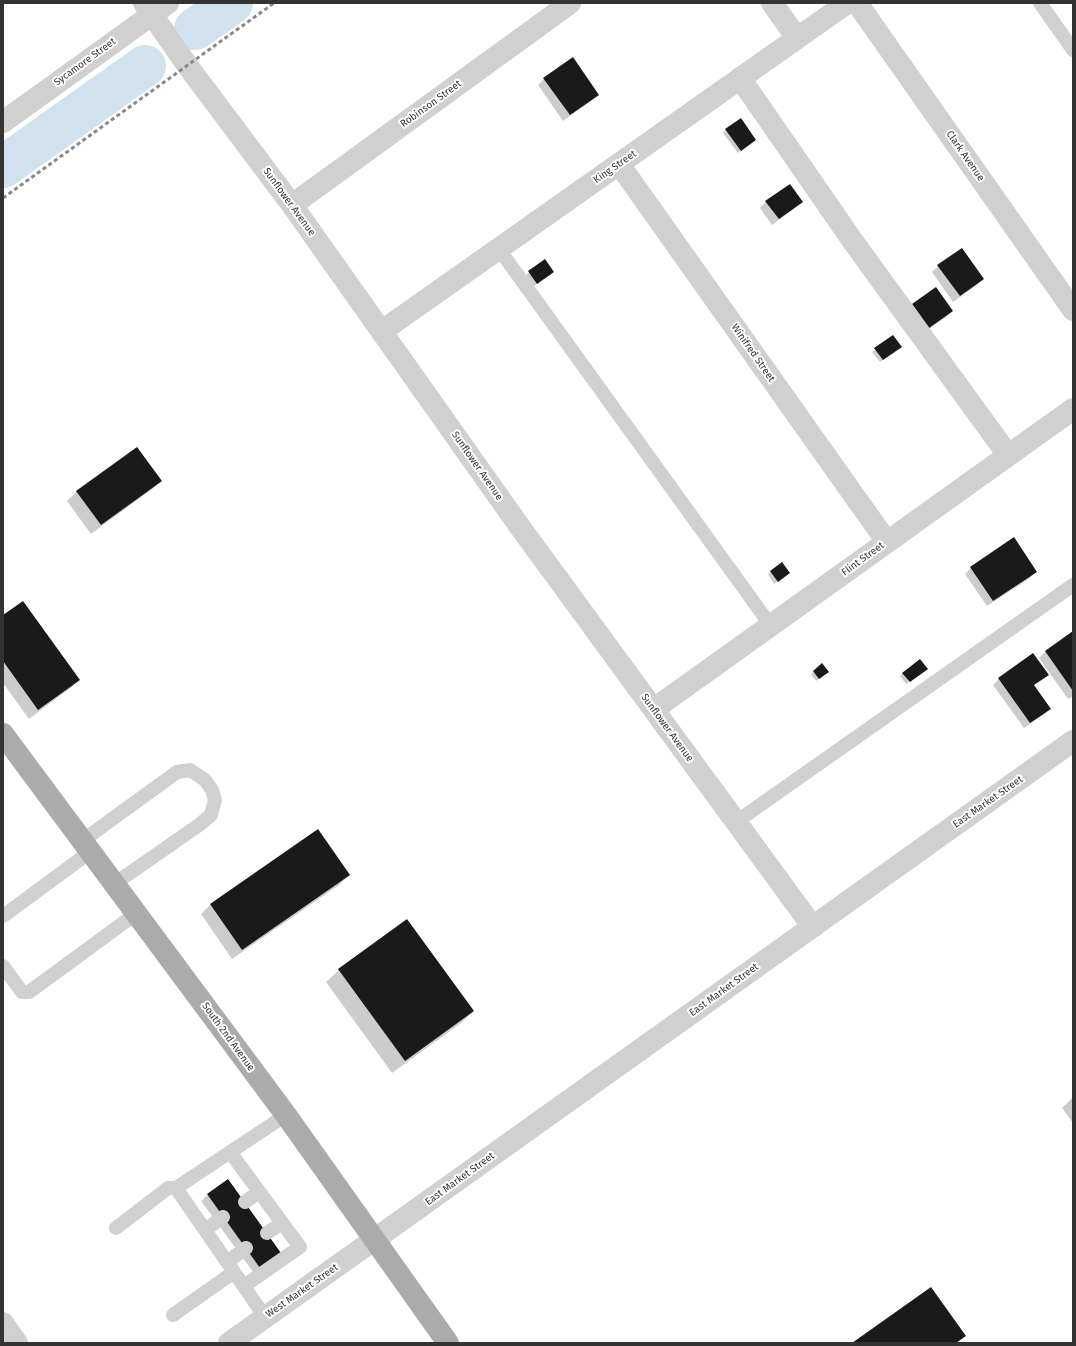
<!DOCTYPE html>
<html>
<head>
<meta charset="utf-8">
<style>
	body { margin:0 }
	#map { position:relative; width:1076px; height:1346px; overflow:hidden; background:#fff; font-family:"Fira Sans",sans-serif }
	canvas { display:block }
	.frame { position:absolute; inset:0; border:4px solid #333; pointer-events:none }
</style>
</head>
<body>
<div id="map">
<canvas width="1076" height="1346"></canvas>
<div class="frame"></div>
</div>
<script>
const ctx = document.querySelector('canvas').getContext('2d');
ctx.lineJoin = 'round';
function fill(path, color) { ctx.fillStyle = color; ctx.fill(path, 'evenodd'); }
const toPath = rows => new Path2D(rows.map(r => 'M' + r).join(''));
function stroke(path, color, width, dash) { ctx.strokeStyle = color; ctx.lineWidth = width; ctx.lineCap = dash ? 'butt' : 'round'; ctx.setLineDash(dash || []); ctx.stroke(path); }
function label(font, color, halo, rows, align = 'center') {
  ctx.font = font + ' "Fira Sans",sans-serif'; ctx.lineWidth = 4; ctx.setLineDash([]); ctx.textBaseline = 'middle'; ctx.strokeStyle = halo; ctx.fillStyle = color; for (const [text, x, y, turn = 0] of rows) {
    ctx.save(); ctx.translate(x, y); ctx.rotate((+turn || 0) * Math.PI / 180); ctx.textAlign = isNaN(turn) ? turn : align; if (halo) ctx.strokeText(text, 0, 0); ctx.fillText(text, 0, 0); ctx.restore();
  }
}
fill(toPath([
	[544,79,597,95,591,101,563,121,538,85],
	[726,130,755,140,738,153,723,133],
	[766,202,802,202,795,208,772,225,760,208],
	[545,260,553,272,534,286,526,275],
	[938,266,983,279,977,285,953,302,932,272],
	[906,311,952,311,946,317,923,333],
	[893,336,898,349,880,362,872,352],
	[161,481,151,490,91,534,67,501,77,491],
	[782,563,786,575,774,584,768,574],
	[971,568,1036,571,1030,578,987,606,965,574],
	[3,617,79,680,69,689,29,719,3,683],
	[1073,632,1073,696,1068,699,1039,658,1045,652],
	[814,671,825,674,816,681,811,674],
	[924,671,906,684,900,676,903,673],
	[1047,674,1033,686,1049,709,1043,715,1024,728,993,685,999,679],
	[318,831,349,875,339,885,232,959,201,914,210,905],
	[339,970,473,1011,461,1023,392,1073,326,982],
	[1073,1097,1073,1123,1062,1108],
	[208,1195,280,1253,254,1273,201,1201]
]), '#0003');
stroke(toPath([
	[195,29,232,3],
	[3,167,145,66]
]), '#cfe2ee', 42);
fill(toPath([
	[573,57,599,95,570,115,543,78],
	[741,118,756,140,741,151,725,129],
	[790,184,803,202,779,219,765,201],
	[962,248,984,279,960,296,937,265],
	[545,259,554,272,537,284,528,271],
	[936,287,953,311,929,328,912,304],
	[893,335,902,347,883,360,874,348],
	[137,447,162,481,101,525,76,491],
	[1014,537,1037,572,993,601,970,567],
	[782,562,790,573,778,582,770,571],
	[23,601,80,680,38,710,3,661,3,615],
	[1073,631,1073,691,1045,651],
	[1033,653,1049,675,1034,685,1051,709,1030,723,998,678],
	[920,659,928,669,910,682,902,673],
	[822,663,829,672,819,679,813,671],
	[318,829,350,875,242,950,210,904],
	[407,919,474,1011,405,1061,338,969],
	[228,1179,281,1253,260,1268,207,1194],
	[931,1287,966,1336,956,1343,852,1343]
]), '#1a1a1a');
stroke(toPath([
	[1040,3,1073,50],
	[499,249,771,626],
	[736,822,1073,585],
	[82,841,177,772,190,770,205,780,212,790,215,800,211,815,199,825,114,884],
	[3,916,90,852],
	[3,966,22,992,29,992,137,913],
	[230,1152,300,1247,244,1286],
	[245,1202,259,1192],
	[116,1228,168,1188,176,1188],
	[205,1230,223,1217],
	[267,1233,282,1223],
	[227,1262,246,1248],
	[173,1315,234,1272],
	[265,1317,176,1188,286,1115]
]), '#d0d0d0', 14);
stroke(toPath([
	[144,3,187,65,292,205,520,527,813,927],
	[772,3,797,38],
	[857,3,1073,310],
	[740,78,852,240,1008,455],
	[619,164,887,542],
	[292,205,570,3],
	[382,331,847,3],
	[654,709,1073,409],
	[375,1239,1073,741],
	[3,1323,17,1343]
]), '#d0d0d0', 22);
stroke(toPath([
	[3,122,168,3],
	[229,1343,375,1239]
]), '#d0d0d0', 22);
stroke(toPath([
	[3,734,286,1115,448,1343]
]), '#ababab', 22);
stroke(toPath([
	[3,198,274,3]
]), '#888', 3, [4, 3]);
label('10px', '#333', '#fff', [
	["Sycamore Street",85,62,-36],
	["Robinson Street",431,104,-36],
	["Clark Avenue",965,156,55],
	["King Street",615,167,-35],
	["Sunflower Avenue",289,202,54],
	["Winifred Street",753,353,55],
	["Sunflower Avenue",477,466,55],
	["Flint Street",863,559,-36],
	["Sunflower Avenue",667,728,54],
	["East Market Street",988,802,-35],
	["East Market Street",724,990,-36],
	["South 2nd Avenue",228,1037,54],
	["East Market Street",460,1179,-36],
	["West Market Street",302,1291,-35]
]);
</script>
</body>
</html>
